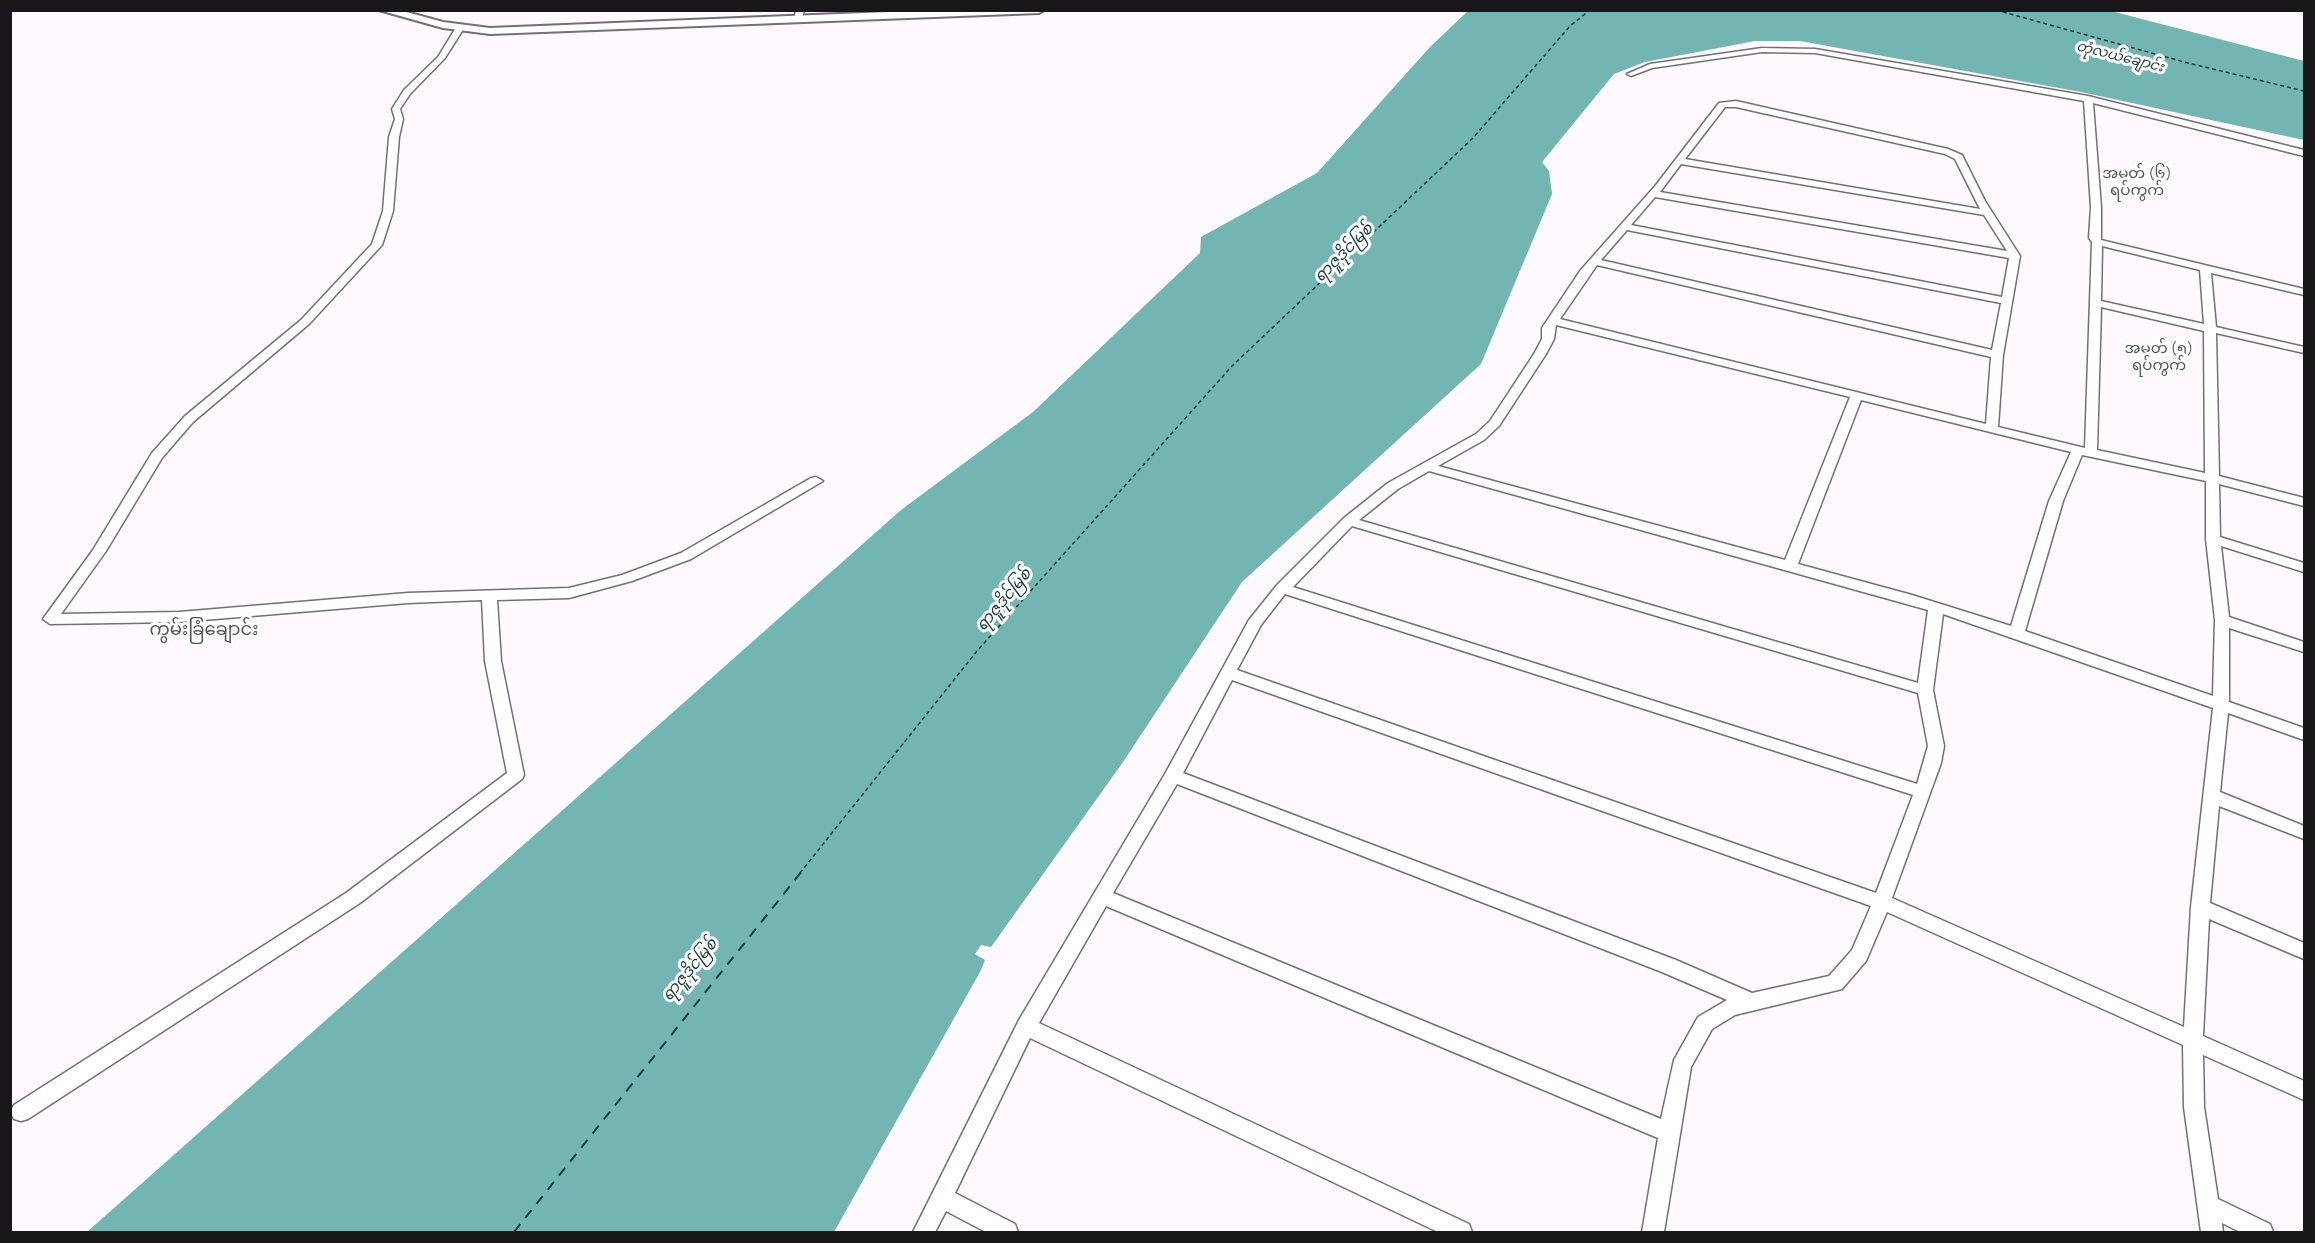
<!DOCTYPE html>
<html>
<head>
<meta charset="utf-8">
<style>
	body { margin:0 }
	#map { position:relative; width:2315px; height:1243px; overflow:hidden; background:#fdf9ff; font-family:Manrope,sans-serif }
	canvas { display:block }
	.frame { position:absolute; inset:0; border:12px solid #181619; pointer-events:none }
</style>
</head>
<body>
<div id="map">
<canvas width="2315" height="1243"></canvas>
<div class="frame"></div>
</div>
<script>
const ctx = document.querySelector('canvas').getContext('2d');
ctx.lineJoin = 'round';
function fill(path, color) { ctx.fillStyle = color; ctx.fill(path, 'evenodd'); }
const toPath = rows => new Path2D(rows.map(r => 'M' + r).join(''));
function stroke(path, color, width, dash) { ctx.strokeStyle = color; ctx.lineWidth = width; ctx.lineCap = dash ? 'butt' : 'round'; ctx.setLineDash(dash || []); ctx.stroke(path); }
function label(font, color, halo, rows, align = 'center') {
  ctx.font = font + ' Manrope,"Noto Sans Myanmar",sans-serif'; ctx.lineWidth = 6; ctx.setLineDash([]); ctx.textBaseline = 'middle'; ctx.strokeStyle = halo; ctx.fillStyle = color; for (const [text, x, y, turn = 0] of rows) {
    ctx.save(); ctx.translate(x, y); ctx.rotate((+turn || 0) * Math.PI / 180); ctx.textAlign = isNaN(turn) ? turn : align; if (halo) ctx.strokeText(text, 0, 0); ctx.fillText(text, 0, 0); ctx.restore();
  }
}
fill(toPath([
	[1469,10,2111,11,2304,61,2304,140,2081,92,1800,41,1755,41,1645,62,1614,74,1542,162,1549,171,1552,194,1481,364,1242,582,1123,762,991,947,981,945,975,954,985,960,980,972,834,1232,87,1232,901,510,1033,412,1200,253,1201,237,1317,173,1430,47]
]), '#72b5b3');
stroke(toPath([
	[1996,10,2184,62,2304,91],
	[800,873,977,651,1232,366,1473,138,1570,26,1590,10]
]), '#193b3a', 1.5, [4, 3]);
stroke(toPath([
	[514,1232,802,871]
]), '#193b3a', 2, [10, 8]);
const street = toPath([
	[796,10,804,10,801,22,794,20,796,10],
	[457,26,464,28,445,58,410,94,400,109,403,119,399,137,393,211,382,245,309,324,193,422,162,458,106,551,61,614,179,612,408,593,569,588,622,575,681,553,811,478,816,477,823,481,691,559,632,581,569,598,497,600,501,661,524,775,522,779,360,903,28,1119,21,1121,14,1119,10,1112,14,1105,346,893,507,773,485,661,482,600,408,603,179,622,50,624,43,619,93,550,152,453,185,416,301,320,372,244,383,211,389,137,395,119,392,109,404,90,438,57,457,26],
	[1762,48,1815,49,2088,96,2304,150,2304,156,2093,103,2101,207,2101,240,2304,289,2304,295,2211,273,2216,327,2304,347,2304,353,2216,333,2219,476,2304,498,2304,506,2219,484,2220,537,2304,563,2304,572,2221,546,2229,617,2304,642,2304,652,2229,628,2229,702,2304,728,2304,740,2228,713,2220,792,2304,826,2304,839,2219,806,2210,903,2304,943,2304,959,2209,919,2203,1036,2304,1081,2304,1100,2203,1055,2204,1107,2218,1199,2270,1224,2273,1232,2240,1232,2222,1223,2223,1232,2201,1232,2184,1107,2183,1045,1887,912,1866,961,1842,989,1735,1015,1712,1029,1691,1067,1664,1232,1642,1232,1658,1138,1106,906,1039,1023,1469,1224,1472,1232,1438,1232,1030,1038,955,1193,1015,1224,1018,1232,986,1232,946,1211,935,1232,913,1232,1019,1020,1165,774,1249,620,1277,585,1344,518,1388,483,1476,434,1490,421,1534,354,1542,339,1542,328,1580,271,1656,185,1719,103,1736,101,1948,149,1962,155,1985,201,2020,256,2003,355,1998,427,2085,448,2092,242,2089,238,2091,207,2084,101,1815,53,1762,52,1652,68,1631,76,1627,74,1650,64,1762,48],
	[1725,107,1736,107,1945,154,1955,159,1980,209,1685,159,1725,107],
	[1681,164,1984,215,2007,251,1660,192,1681,164],
	[1655,197,2009,258,2002,297,1631,225,1655,197],
	[1627,230,2001,303,1992,350,1601,260,1627,230],
	[2102,246,2200,270,2204,324,2101,301,2102,246],
	[1597,265,1991,357,1986,424,1560,319,1597,265],
	[2101,307,2204,331,2205,473,2097,450,2101,307],
	[1556,325,1850,397,1785,560,1438,466,1484,440,1499,426,1546,354,1554,339,1556,325],
	[1861,400,2071,452,2049,501,2011,626,1912,595,1798,564,1861,400],
	[2082,455,2206,481,2206,539,2215,620,2213,696,2025,631,2063,501,2082,455],
	[1429,471,1928,610,1918,683,1359,520,1398,489,1429,471],
	[1352,526,1918,693,1928,746,1917,784,1293,587,1352,526],
	[1285,594,1913,795,1876,893,1237,670,1261,625,1285,594],
	[1943,614,2213,708,2191,907,2184,1027,1892,898,1941,763,1944,746,1933,690,1943,614],
	[1232,680,1871,906,1852,950,1829,976,1752,993,1676,960,1183,773,1232,680],
	[1177,784,1662,972,1727,1000,1698,1017,1674,1060,1661,1119,1113,893,1177,784]
]);
const secondary = toPath([
	[379,10,399,10,443,22,490,28,938,10,1044,10,1039,13,490,34,443,28,379,10]
]);
stroke(street, '#746f76', 3);
stroke(secondary, '#746f76', 4);
fill(street, '#fff');
fill(secondary, '#fff');
label('italic 14px', '#193b3a', '#fff', [
	["တုံလယ်ချောင်း",2120,57,14]
]);
label('15px', '#555157', '#fff', [
	["အမှတ် (၆)",2137,174],
	["ရပ်ကွက်",2137,191],
	["အမှတ် (၅)",2159,349],
	["ရပ်ကွက်",2159,366]
]);
label('italic 16px', '#193b3a', '#fff', [
	["ရာဇူဒိုင်မြစ်",1344,253,-45],
	["ရာဇူဒိုင်မြစ်",1004,600,-50],
	["ရာဇူဒိုင်မြစ်",690,970,-50]
]);
label('18px', '#555157', '#fff', [
	["ကွမ်းခြံချောင်း",204,630]
]);
</script>
</body>
</html>
